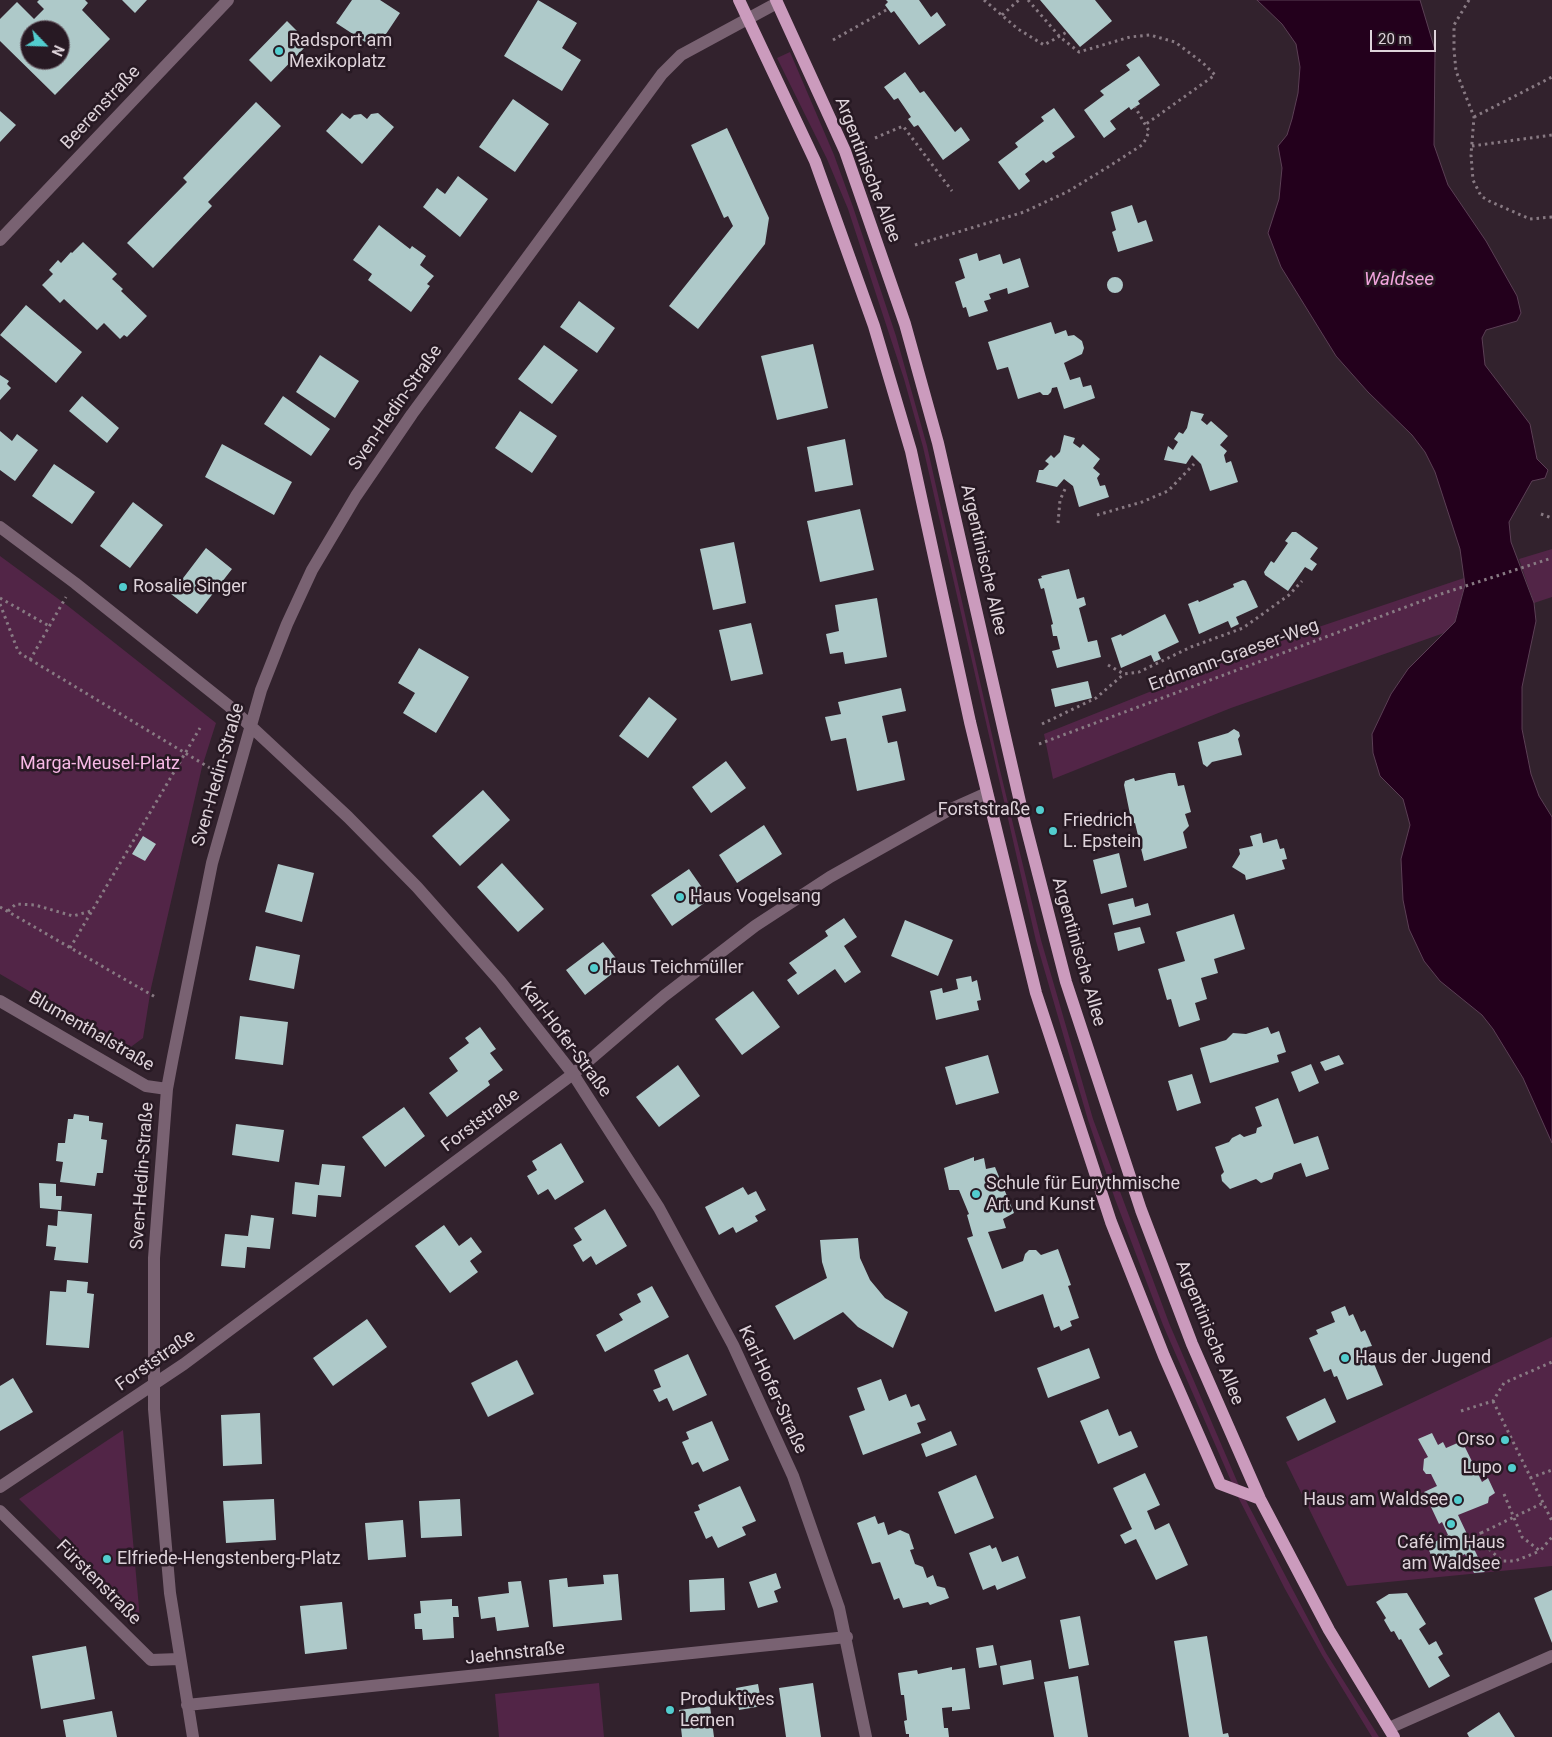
<!DOCTYPE html>
<html>
<head>
<meta charset="utf-8">
<style>
	body { margin:0 }
	#map { position:relative; width:1552px; height:1737px; overflow:hidden; background:#32222d; font-family:Roboto,sans-serif }
	canvas { display:block }
	.north { position:absolute; left:20px; top:20px; width:50px; height:50px; box-sizing:border-box; background:#271923; border:1px solid #70636c; border-radius:50%; rotate:114deg; font-size:14px; font-weight:700; line-height:20px; text-align:center; color:#ded3da }
	.north::after { content:''; display:block; margin:auto; width:18px; height:22px; background:#52cdce; clip-path:polygon(50% 0,100% 100%,50% 72%,0 100%) }
	.scale { position:absolute; left:1370px; top:30px; width:66px; height:22px; box-sizing:border-box; border:2px solid #ded3da; border-top:0; padding-left:6px; font-size:15px; line-height:18px; white-space:nowrap; color:#ded3da; -webkit-text-stroke:4px #271923; paint-order:stroke }
</style>
</head>
<body>
<div id="map">
<canvas width="1552" height="1737"></canvas>
<div class="north">N</div>
<div class="scale">20 m</div>
</div>
<script>
const ctx = document.querySelector('canvas').getContext('2d');
ctx.lineJoin = 'round';
function fill(path, color) { ctx.fillStyle = color; ctx.fill(path, 'evenodd'); }
const toPath = rows => new Path2D(rows.map(r => 'M' + r).join(''));
function stroke(path, color, width, dash) { ctx.strokeStyle = color; ctx.lineWidth = width; ctx.lineCap = dash ? 'butt' : 'round'; ctx.setLineDash(dash || []); ctx.stroke(path); }
function label(font, color, halo, rows, align = 'center') {
  ctx.font = font + ' Roboto,sans-serif'; ctx.lineWidth = 5; ctx.setLineDash([]); ctx.textBaseline = 'middle'; ctx.strokeStyle = halo; ctx.fillStyle = color; for (const [text, x, y, turn = 0] of rows) {
    ctx.save(); ctx.translate(x, y); ctx.rotate((+turn || 0) * Math.PI / 180); ctx.textAlign = isNaN(turn) ? turn : align; if (halo) ctx.strokeText(text, 0, 0); ctx.fillText(text, 0, 0); ctx.restore();
  }
}
fill(toPath([
	[790,52,834,155,853,207,896,336,927,446,999,766,1041,940,1093,1119,1169,1323,1243,1495,1326,1653,1379,1737,1372,1737,1322,1655,1285,1589,1238,1497,1163,1325,1115,1199,1088,1120,1036,941,923,447,904,379,848,209,827,159,777,58],
	[1552,549,1552,597,1534,603,1519,559],
	[0,556,68,606,216,723,202,767,151,988,143,1038,128,1049,0,974],
	[1464,578,1465,585,1455,622,1444,633,1231,708,1053,779,1044,734,1277,641],
	[1552,1337,1552,1566,1347,1586,1286,1462],
	[123,1430,140,1619,19,1499],
	[599,1683,604,1737,499,1737,495,1694]
]), '#522547');
const water = toPath([
	[1257,0,1420,0,1435,50,1434,145,1448,185,1486,241,1517,296,1521,313,1517,321,1486,330,1482,338,1485,365,1530,424,1537,459,1548,470,1545,478,1532,481,1509,522,1511,542,1534,603,1536,621,1522,687,1522,729,1531,774,1539,796,1552,817,1552,1143,1523,1078,1493,1029,1482,1015,1440,981,1424,961,1409,929,1403,900,1401,859,1410,825,1403,799,1380,776,1373,753,1372,734,1391,694,1408,669,1455,622,1465,585,1460,549,1435,472,1425,452,1412,435,1368,392,1336,356,1281,267,1268,233,1279,199,1282,168,1278,146,1287,135,1292,119,1298,93,1300,67,1296,44,1282,24,1257,0]
]);
fill(water, '#23001c');
stroke(water, '#5b3f55', 1);
fill(toPath([
	[39,0,85,0,88,3,82,10,110,39,55,95,0,41,0,19,17,2,34,19,44,9,37,2],
	[30,30,60,30,60,60,30,60],
	[122,0,147,0,135,13],
	[352,0,380,0,400,13,376,49,336,23],
	[538,0,577,23,562,48,581,60,562,91,504,56],
	[886,0,919,0,931,17,937,12,946,25,919,45,894,11,891,13,885,5,888,2],
	[1040,0,1095,0,1112,21,1080,47],
	[287,21,309,43,271,82,249,60],
	[1139,56,1160,85,1138,101,1140,104,1135,107,1131,110,1129,107,1110,121,1116,129,1104,138,1084,110,1104,95,1100,91,1130,70,1126,65],
	[905,72,920,93,924,91,955,132,961,127,970,140,943,160,918,125,914,127,908,119,911,117,898,98,894,100,884,87],
	[513,99,549,124,515,172,479,147],
	[256,102,281,126,208,202,212,206,153,268,127,243,187,182,183,178],
	[1054,108,1075,137,1052,153,1055,157,1046,163,1043,160,1025,174,1030,181,1019,190,998,162,1018,147,1015,143,1044,121,1041,117],
	[0,111,16,125,0,142],
	[342,113,350,119,354,115,361,114,367,119,371,114,378,113,394,127,362,164,326,131],
	[727,128,769,218,765,244,698,329,669,306,733,226,728,216,724,218,691,145],
	[458,176,488,199,460,237,423,207,437,188,445,194],
	[1132,205,1138,223,1146,220,1153,241,1118,252,1112,232,1116,230,1111,212],
	[379,225,410,249,412,246,426,256,420,265,434,276,427,284,430,286,411,312,368,280,372,274,353,260],
	[83,242,117,274,112,279,123,289,121,291,147,316,127,337,124,335,120,339,104,323,97,330,64,299,60,303,42,285,53,274,49,270,58,260,61,263,71,252,72,253],
	[977,253,979,261,1000,254,1003,264,1020,258,1029,287,1008,294,1007,288,989,294,991,299,984,301,988,311,969,317,966,307,963,308,955,282,965,278,959,259],
	'1107 285a8 8 0 1 1 16 0a8 8 0 1 1-16 0Z',
	[579,301,615,328,597,353,560,327],
	[26,305,82,352,56,383,0,335],
	[1051,322,1055,334,1066,330,1068,336,1074,335,1082,341,1084,348,1082,354,1064,363,1070,380,1080,377,1083,387,1091,385,1095,398,1064,409,1057,387,1052,388,1051,392,1048,395,1043,395,1040,392,1018,399,1008,367,997,370,988,342],
	[813,344,828,408,777,420,761,356],
	[544,345,578,370,552,404,518,379],
	[320,355,359,381,335,418,296,392],
	[0,375,9,381,7,384,11,388,0,400],
	[82,396,119,428,107,443,69,411],
	[283,396,330,429,311,456,264,424],
	[520,411,557,436,532,473,495,448],
	[1191,411,1204,414,1201,420,1207,425,1211,421,1228,436,1220,445,1227,451,1224,455,1226,463,1231,461,1238,482,1210,491,1201,464,1192,455,1186,464,1164,460,1168,446,1173,450,1178,442,1174,439,1179,432,1183,434,1187,428],
	[0,431,12,441,17,434,38,450,15,481,0,470],
	[1064,435,1075,438,1073,443,1080,448,1083,444,1100,459,1093,468,1100,474,1097,478,1100,486,1105,485,1109,497,1079,507,1073,486,1064,479,1057,487,1036,482,1039,470,1043,470,1049,464,1045,461,1051,455,1054,458,1060,452],
	[845,439,853,485,815,492,807,447],
	[222,444,292,482,274,515,205,477],
	[54,464,95,492,72,524,32,496],
	[133,502,163,525,130,568,100,546],
	[860,509,874,570,820,582,807,521],
	[1292,532,1296,532,1318,548,1310,559,1317,564,1312,571,1305,567,1288,591,1265,575,1264,572,1271,561,1274,563,1288,543,1285,541],
	[734,542,746,603,713,610,700,549],
	[206,548,232,569,197,614,171,594],
	[1069,569,1077,599,1084,597,1086,605,1079,608,1088,642,1097,640,1101,657,1057,668,1052,651,1060,649,1057,636,1053,636,1051,625,1053,624,1044,588,1041,589,1038,579,1042,578,1041,576],
	[1243,580,1246,581,1258,607,1236,617,1239,624,1231,628,1228,621,1199,634,1188,604,1198,600,1199,602,1234,587,1233,584],
	[877,598,887,657,845,664,843,652,830,654,826,634,839,631,835,605],
	[1165,614,1179,642,1158,652,1161,659,1154,662,1151,655,1121,668,1111,638,1121,634,1122,636],
	[751,623,763,674,731,681,719,630],
	[419,648,469,677,436,733,403,713,415,693,398,683],
	[1088,681,1092,698,1055,707,1051,689],
	[901,688,906,711,882,716,888,743,897,741,905,780,857,791,846,738,831,741,825,717,841,714,838,702],
	[649,697,677,719,648,758,619,736],
	[1234,729,1239,732,1240,736,1238,739,1242,755,1212,762,1207,767,1203,764,1198,742,1228,733],
	[726,761,746,788,711,813,692,787],
	[1169,773,1175,773,1178,786,1184,785,1191,812,1185,814,1189,826,1183,832,1187,848,1144,861,1135,823,1132,824,1124,785,1125,781,1134,778,1135,781],
	[483,790,510,820,460,866,432,836],
	[764,825,782,854,737,883,719,855],
	[1261,833,1263,843,1277,839,1280,849,1284,848,1287,859,1282,860,1285,869,1246,880,1245,875,1232,867,1240,854,1239,849,1253,846,1250,836],
	[143,836,156,844,145,861,132,854],
	[1119,853,1127,887,1101,894,1093,860],
	[502,863,544,909,518,932,477,887],
	[278,864,314,873,302,922,265,912],
	[689,869,710,899,672,926,651,895],
	[1133,898,1135,907,1148,903,1151,915,1113,925,1108,904],
	[1234,914,1245,949,1214,959,1218,973,1201,978,1207,999,1195,1003,1200,1020,1179,1027,1171,999,1167,1000,1158,969,1185,961,1176,932],
	[844,918,857,937,844,946,861,972,845,983,835,969,798,995,787,980,797,973,789,963,828,936,825,931],
	[905,920,953,940,938,976,891,956],
	[1140,927,1145,943,1118,951,1114,933],
	[603,942,622,966,585,995,566,970],
	[256,946,300,955,294,989,249,980],
	[971,976,972,982,977,980,981,1000,977,1001,979,1010,936,1020,930,991,942,988,943,993,958,989,956,979],
	[753,991,780,1027,742,1055,715,1019],
	[240,1016,288,1022,283,1065,235,1059],
	[480,1027,496,1049,490,1053,503,1070,488,1081,490,1085,447,1117,429,1093,458,1071,449,1058,469,1043,465,1038],
	[1268,1027,1271,1034,1279,1031,1286,1052,1277,1055,1279,1062,1210,1083,1200,1048,1226,1040,1233,1033,1246,1034],
	[988,1055,999,1093,956,1105,945,1067],
	[1339,1055,1344,1064,1325,1071,1320,1062],
	[1311,1064,1319,1083,1299,1092,1291,1072],
	[678,1065,700,1096,659,1127,636,1097],
	[1192,1074,1201,1103,1177,1111,1168,1081],
	[1278,1098,1294,1144,1318,1136,1329,1169,1306,1177,1301,1163,1274,1173,1272,1179,1261,1183,1256,1179,1230,1189,1222,1181,1221,1175,1224,1172,1215,1147,1229,1142,1232,1138,1240,1134,1244,1137,1256,1133,1257,1128,1262,1126,1255,1107],
	[404,1107,425,1136,385,1167,362,1137],
	[74,1114,89,1116,89,1121,103,1123,101,1139,107,1140,103,1173,97,1173,95,1186,60,1182,63,1162,56,1161,58,1143,65,1143,68,1119,73,1119],
	[236,1124,284,1130,279,1162,232,1155],
	[561,1143,584,1182,555,1200,548,1189,538,1195,527,1176,537,1170,532,1161],
	[974,1157,974,1161,984,1158,986,1169,995,1167,1014,1213,1003,1219,1006,1228,988,1232,1002,1269,1023,1261,1025,1254,1029,1250,1036,1250,1041,1255,1058,1249,1071,1285,1068,1286,1079,1318,1070,1321,1072,1326,1061,1331,1059,1326,1054,1328,1043,1294,995,1312,967,1238,973,1236,967,1215,969,1214,959,1190,949,1190,944,1168],
	[322,1164,345,1166,341,1197,318,1195,316,1217,292,1214,295,1182,319,1185],
	[39,1183,56,1184,56,1196,62,1196,61,1210,40,1208],
	[743,1187,748,1195,756,1191,766,1210,755,1216,758,1221,736,1233,733,1227,719,1235,705,1207],
	[605,1209,627,1246,596,1265,591,1256,583,1262,573,1245,582,1240,574,1228],
	[58,1211,92,1214,88,1263,54,1260,56,1247,46,1246,48,1225,57,1226],
	[251,1215,274,1218,270,1249,247,1247,245,1268,221,1266,225,1234,248,1236],
	[444,1225,459,1246,471,1237,482,1252,470,1261,478,1272,450,1293,415,1246],
	[858,1238,860,1258,870,1280,885,1298,908,1312,893,1348,858,1327,843,1312,794,1340,775,1306,827,1278,822,1262,820,1240],
	[67,1280,88,1282,87,1293,94,1294,89,1348,46,1345,50,1291,66,1292],
	[652,1286,669,1317,605,1352,596,1335,623,1320,619,1314,641,1302,637,1294],
	[1345,1306,1349,1316,1353,1314,1361,1332,1365,1330,1372,1346,1367,1347,1383,1385,1347,1400,1337,1376,1334,1377,1331,1369,1324,1372,1309,1338,1318,1334,1316,1330,1335,1322,1331,1312],
	[367,1319,387,1347,333,1386,313,1358],
	[1089,1348,1100,1378,1048,1398,1037,1368],
	[688,1354,707,1395,673,1411,667,1398,659,1402,653,1390,661,1387,654,1370],
	[517,1360,534,1394,488,1417,471,1383],
	[13,1378,33,1412,0,1431,0,1386],
	[881,1379,889,1401,906,1394,911,1407,919,1404,926,1420,917,1423,921,1433,863,1455,849,1416,865,1410,857,1388],
	[1325,1398,1336,1422,1298,1441,1286,1417],
	[1108,1409,1119,1436,1131,1431,1138,1447,1098,1464,1080,1421],
	[260,1413,262,1464,223,1466,221,1415],
	[712,1421,729,1460,703,1472,698,1462,692,1465,682,1442,689,1439,686,1432],
	[951,1431,957,1445,926,1457,921,1444],
	[1432,1433,1438,1445,1443,1442,1446,1448,1462,1441,1482,1482,1488,1478,1495,1493,1489,1497,1488,1503,1458,1515,1485,1572,1474,1573,1465,1554,1437,1568,1427,1546,1448,1535,1442,1522,1439,1524,1424,1492,1437,1486,1431,1474,1426,1474,1423,1470,1424,1459,1428,1457,1418,1439],
	[1145,1473,1160,1505,1147,1511,1155,1530,1169,1523,1188,1565,1156,1580,1136,1539,1125,1544,1120,1535,1132,1529,1113,1488],
	[976,1475,994,1518,955,1534,938,1492],
	[740,1486,756,1521,742,1527,746,1535,718,1548,712,1536,706,1539,694,1512,700,1510,698,1505],
	[274,1499,276,1540,226,1543,223,1501],
	[460,1499,462,1536,421,1538,419,1501],
	[875,1516,878,1524,884,1522,888,1535,900,1530,909,1534,914,1549,910,1550,915,1564,923,1567,927,1578,933,1575,937,1586,945,1588,949,1598,930,1605,928,1602,903,1608,899,1598,894,1600,880,1562,872,1564,857,1523],
	[403,1520,406,1557,368,1560,365,1523],
	[990,1545,992,1549,996,1547,1002,1562,1018,1556,1026,1578,997,1590,995,1585,983,1590,969,1553],
	[776,1573,781,1588,774,1591,778,1602,758,1608,749,1582],
	[618,1574,622,1620,553,1627,549,1580,567,1578,568,1587,604,1584,603,1575],
	[724,1578,725,1610,690,1612,689,1580],
	[521,1581,529,1627,497,1631,495,1617,481,1619,478,1597,509,1593,508,1582],
	[1552,1590,1552,1643,1534,1598],
	[1407,1593,1426,1624,1419,1629,1429,1645,1436,1641,1443,1654,1438,1657,1450,1676,1429,1688,1401,1639,1399,1640,1394,1631,1391,1632,1384,1620,1386,1618,1376,1602,1389,1594],
	[452,1599,452,1606,458,1606,459,1617,453,1617,454,1638,423,1640,422,1629,415,1629,414,1614,421,1613,420,1601],
	[342,1602,347,1649,305,1654,300,1606],
	[1080,1616,1089,1665,1069,1669,1060,1620],
	[1207,1636,1223,1734,1228,1733,1229,1737,1189,1737,1174,1641],
	[993,1645,997,1665,979,1668,976,1648],
	[86,1646,95,1699,41,1709,32,1656],
	[1031,1660,1034,1679,1003,1685,1000,1666],
	[952,1667,952,1670,965,1668,970,1709,952,1711,952,1707,942,1708,944,1728,948,1728,949,1737,909,1737,909,1734,906,1734,904,1721,907,1720,904,1695,901,1695,898,1673,917,1670,918,1674],
	[1078,1676,1088,1737,1054,1737,1044,1682],
	[813,1683,821,1737,786,1737,779,1688],
	[758,1684,762,1706,739,1710,736,1688],
	[710,1706,714,1737,682,1737,679,1710],
	[112,1711,117,1737,66,1737,63,1720],
	[1499,1712,1515,1737,1469,1737,1467,1733]
]), '#aec9c9');
stroke(toPath([
	[984,0,1018,29,1044,45,1067,32],
	[1028,0,1060,37,1079,52,1130,37,1150,35,1175,42,1203,63,1215,75,1146,124],
	[1469,0,1454,25,1454,49,1456,71,1474,117,1471,155,1473,180,1481,196,1489,201,1530,219,1552,217],
	[1002,15,1019,0],
	[833,40,888,9],
	[1474,117,1552,77],
	[875,138,903,126,952,191],
	[1472,146,1552,135],
	[915,245,1024,212,1067,192,1108,167,1142,145,1146,139,1149,131,1135,107],
	[1541,514,1552,518],
	[1097,515,1142,502,1168,491,1194,464],
	[1058,523,1060,500,1066,487],
	[0,598,49,626],
	[0,604,18,651,21,654,210,768],
	[30,660,66,597],
	[1108,665,1124,674,1139,672,1191,647,1243,628,1289,595,1302,581],
	[1042,724,1096,698,1124,674],
	[1039,744,1438,595,1552,558],
	[0,907,157,998],
	[8,911,16,904,35,905,73,916,91,911],
	[70,948,200,728],
	[1493,1401,1552,1521],
	[1461,1411,1493,1401,1504,1383,1552,1362],
	[1530,1478,1552,1470],
	[1504,1494,1522,1537,1540,1551,1552,1537],
	[1481,1533,1543,1503],
	[1467,1537,1481,1533,1487,1547,1502,1561,1515,1561,1540,1551]
]), '#887a83', 3, [2.5, 4]);
stroke(toPath([
	[0,240,228,0],
	[0,527,75,583,229,706,348,817,417,887,500,981,573,1074,659,1208,733,1345,793,1476,839,1608,866,1737],
	[0,1001,146,1086,167,1089],
	[0,1487,184,1364,573,1074,664,996,755,926,830,877,949,810,987,793],
	[0,1511,151,1660,179,1659],
	[187,1705,847,1637],
	[1389,1728,1552,1656],
	[193,1737,170,1593,154,1409,154,1258,167,1089,173,1057,212,863,261,690,287,624,312,570,356,496,412,414,662,74,681,55,777,3]
]), '#796272', 12);
stroke(toPath([
	[739,0,815,161,874,326,911,451,970,722,1036,993,1111,1222,1164,1356,1220,1484,1260,1499],
	[776,0,845,151,905,324,938,443,1023,815,1066,982,1141,1210,1192,1344,1260,1499,1329,1630,1394,1737]
]), '#cb9bbd', 12);
for (const [x, y, r, color] of [
	[279,51,5,"#52cdce"],
	[123,587,5,"#52cdce"],
	[1040,810,5,"#52cdce"],
	[1053,831,5,"#52cdce"],
	[680,897,5,"#52cdce"],
	[594,968,5,"#52cdce"],
	[976,1194,5,"#52cdce"],
	[1345,1358,5,"#52cdce"],
	[1505,1440,5,"#52cdce"],
	[1512,1468,5,"#52cdce"],
	[1458,1500,5,"#52cdce"],
	[1451,1524,5,"#52cdce"],
	[107,1559,5,"#52cdce"],
	[670,1710,5,"#52cdce"]
]) { const dot = new Path2D(); dot.arc(x, y, r, 0, 2 * Math.PI); ctx.fillStyle = color; ctx.fill(dot); stroke(dot, '#271923', 2); }
label('18px', '#ded3da', '#271923', [
	["Radsport am",289,41],
	["Mexikoplatz",289,62],
	["Rosalie Singer",133,587],
	["Forststraße",1030,810,"right"],
	["Friedrich",1063,821],
	["L. Epstein",1063,842],
	["Haus Vogelsang",690,897],
	["Haus Teichmüller",604,968],
	["Schule für Eurythmische",986,1184],
	["Art und Kunst",986,1205],
	["Haus der Jugend",1355,1358],
	["Orso",1495,1440,"right"],
	["Lupo",1502,1468,"right"],
	["Haus am Waldsee",1448,1500,"right"],
	["Café im Haus",1451,1543,"center"],
	["am Waldsee",1451,1564,"center"],
	["Elfriede-Hengstenberg-Platz",117,1559],
	["Produktives",680,1700],
	["Lernen",680,1721]
], 'left');
label('18px', '#ded3da', '#271923', [
	["Beerenstraße",101,108,-47],
	["Argentinische Allee",867,170,69],
	["Sven-Hedin-Straße",396,408,-55],
	["Argentinische Allee",983,560,77],
	["Erdmann-Graeser-Weg",1234,656,-20],
	["Sven-Hedin-Straße",219,775,-74],
	["Argentinische Allee",1078,952,74],
	["Blumenthalstraße",91,1032,30],
	["Karl-Hofer-Straße",565,1040,53],
	["Forststraße",481,1121,-37],
	["Sven-Hedin-Straße",143,1176,-86],
	["Argentinische Allee",1209,1333,68],
	["Forststraße",156,1361,-35],
	["Karl-Hofer-Straße",772,1390,65],
	["Fürstenstraße",98,1583,45],
	["Jaehnstraße",515,1654,-6]
]);
label('18px', '#f7b8e5', '#271923', [
	["Marga-Meusel-Platz",100,764]
]);
label('italic 19px', '#f1a4dc', '#271923', [
	["Waldsee",1399,280]
]);
</script>
</body>
</html>
